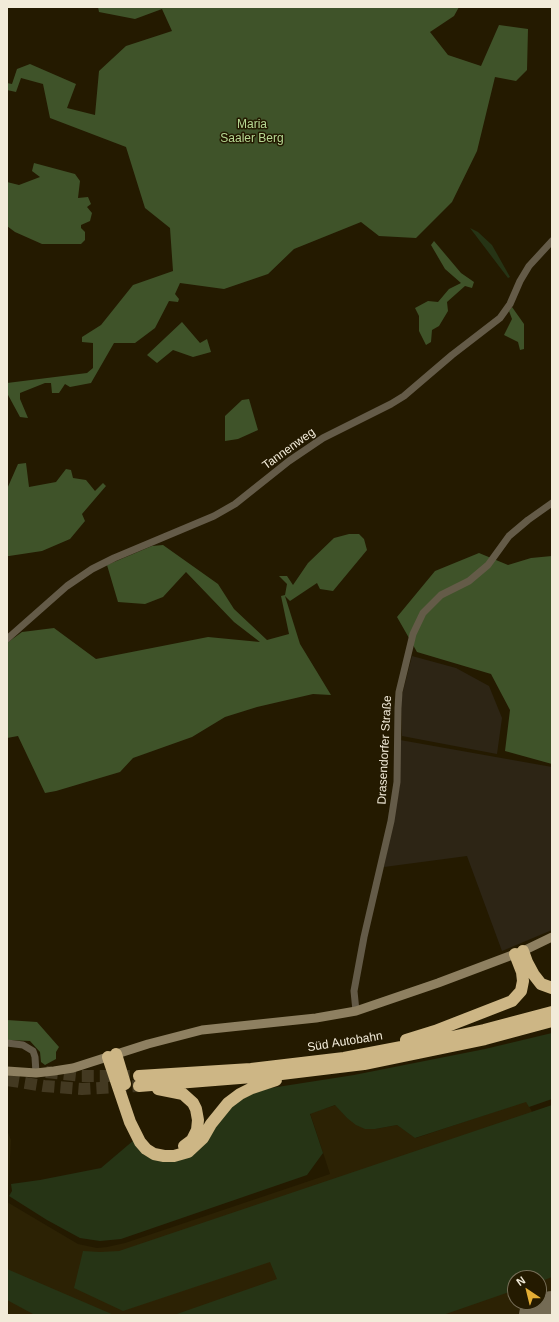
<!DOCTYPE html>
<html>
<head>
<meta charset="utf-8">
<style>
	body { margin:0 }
	#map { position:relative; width:559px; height:1322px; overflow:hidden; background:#241a00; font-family:Arial,sans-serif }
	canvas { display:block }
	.frame { position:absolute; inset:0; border:8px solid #f2ebd9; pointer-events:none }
	.north { position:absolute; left:507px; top:1270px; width:40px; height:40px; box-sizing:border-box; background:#241a00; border:1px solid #766e57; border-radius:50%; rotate:325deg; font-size:11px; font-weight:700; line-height:16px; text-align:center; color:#f2ebd9 }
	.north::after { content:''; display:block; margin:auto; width:14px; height:18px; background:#e4ae35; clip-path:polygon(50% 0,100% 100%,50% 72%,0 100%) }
</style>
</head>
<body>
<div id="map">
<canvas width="559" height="1322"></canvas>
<div class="frame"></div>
<div class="north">N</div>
</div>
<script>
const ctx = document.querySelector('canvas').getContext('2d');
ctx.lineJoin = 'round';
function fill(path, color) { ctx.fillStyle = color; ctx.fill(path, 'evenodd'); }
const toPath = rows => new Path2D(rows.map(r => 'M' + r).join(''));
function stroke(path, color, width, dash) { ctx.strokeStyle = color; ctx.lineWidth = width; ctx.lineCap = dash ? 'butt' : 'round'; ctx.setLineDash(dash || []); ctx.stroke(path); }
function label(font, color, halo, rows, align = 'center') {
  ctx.font = font + ' Arial,sans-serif'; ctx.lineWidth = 3; ctx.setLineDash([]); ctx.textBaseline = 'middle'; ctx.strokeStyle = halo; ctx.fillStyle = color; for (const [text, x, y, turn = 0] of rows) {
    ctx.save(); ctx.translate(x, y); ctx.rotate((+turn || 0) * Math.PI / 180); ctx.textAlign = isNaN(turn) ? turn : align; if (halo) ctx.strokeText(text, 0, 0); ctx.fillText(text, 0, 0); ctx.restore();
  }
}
fill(toPath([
	[526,1101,552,1147,552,1315,7,1315,7,1202,78,1244,97,1248,107,1247,125,1243,330,1174,310,1113,336,1105,347,1118,375,1129,397,1125,416,1138],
	[515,1278,539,1278,539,1302,515,1302],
	[7,1130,11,1140,8,1194,7,1195]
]), '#2c2204');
fill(toPath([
	[412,656,456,668,489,686,502,718,497,754,402,736,401,699],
	[400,740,552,767,552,930,502,951,467,856,384,867,400,785]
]), '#2d2515');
fill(toPath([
	[470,228,478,232,492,245,510,277,508,278],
	[552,1033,552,1099,529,1107,526,1102,415,1138,397,1125,375,1129,365,1129,356,1125,347,1118,335,1105,310,1114,323,1153,307,1175,121,1239,100,1241,80,1238,47,1220,9,1196,12,1191,11,1184,40,1180,101,1168,134,1140,166,1160,230,1106,258,1090,354,1075,485,1049],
	[552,1105,552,1277,539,1282,539,1278,515,1278,515,1290,443,1315,174,1315,277,1279,270,1262,123,1311,74,1288,83,1251,100,1252,119,1251],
	[7,1269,114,1315,37,1315,33,1314,7,1300]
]), '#263415');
fill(toPath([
	[98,7,459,7,454,16,430,32,448,55,481,66,499,25,528,29,527,70,516,81,495,77,477,151,452,202,416,238,379,236,361,222,294,249,268,274,224,289,180,283,175,294,179,299,178,302,169,301,155,328,135,343,114,343,91,383,70,387,65,384,59,393,52,393,51,383,45,383,20,393,20,399,28,418,20,417,7,393,7,383,87,373,93,368,93,343,82,342,82,337,101,325,133,285,173,271,170,228,145,208,126,147,50,118,43,84,21,78,16,92,7,90,7,83,12,84,17,69,30,64,76,84,67,108,95,115,99,71,126,46,172,31,162,9,135,19,99,12],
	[34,163,75,174,80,181,78,198,88,197,91,204,87,207,92,213,90,221,81,225,81,228,85,232,85,240,81,244,42,244,15,232,7,226,7,182,19,185,40,177,32,171],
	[434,241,461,273,474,282,472,288,465,286,447,302,448,311,439,326,432,330,431,342,426,345,419,331,419,316,415,308,428,301,438,302,449,289,461,283,445,269,431,245],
	[512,307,524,324,524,349,520,350,518,342,504,335,512,319,509,311],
	[182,322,200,343,207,339,211,352,193,357,173,350,157,363,147,355],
	[249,399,258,430,238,439,225,441,225,416,242,400],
	[26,463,29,487,56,482,66,469,71,470,73,478,86,480,95,491,103,483,106,486,82,514,85,521,70,539,42,551,9,556,7,556,7,489,18,464],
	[349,534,359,534,364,539,367,550,333,591,320,589,317,583,290,601,285,596,300,644,331,695,313,694,257,707,225,717,192,737,133,758,120,772,56,791,45,793,18,736,7,738,7,643,22,632,54,628,96,659,208,637,260,642,234,622,186,572,163,597,145,604,118,602,107,565,152,546,163,545,218,584,234,609,267,640,289,634,281,596,285,595,287,584,279,576,287,576,293,585,308,563,334,538],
	[479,553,508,565,531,558,552,556,552,764,505,751,510,710,491,674,417,652,397,617,435,571],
	[7,1020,37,1022,59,1047,56,1052,56,1059,45,1065,41,1062,40,1052,30,1041,7,1040]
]), '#3f5329');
stroke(toPath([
	[538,1315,552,1310]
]), '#746b54', 38);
stroke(toPath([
	[46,1072,81,1076,139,1076],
	[7,1080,44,1086,82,1089,139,1086]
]), '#433921', 12, [12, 6]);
stroke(toPath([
	[7,639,67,586,92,569,114,558,214,516,235,504,289,461,323,438,391,404,404,396,452,355,500,318,510,304,520,281,529,266,552,241],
	[356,1011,354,991,364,937,391,821,397,782,398,708,399,692,413,634,423,613,441,595,469,581,488,565,509,536,528,520,552,503],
	[7,1043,23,1045,33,1051,35,1057,36,1073]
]), '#645b48', 7);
stroke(toPath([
	[7,1071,36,1073,54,1071,73,1068,148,1044,202,1030,316,1018,356,1011,438,983,523,951,552,937]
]), '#8e8061', 9);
stroke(toPath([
	[523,951,527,962,534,975,541,984,552,988],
	[406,1040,435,1031,512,1001,521,991,523,981,522,972,515,954],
	[116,1054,125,1084],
	[108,1057,130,1122,140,1142,146,1149,154,1154,164,1156,174,1156,188,1152,203,1138,211,1124,228,1103,240,1094,252,1088,276,1080],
	[139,1076,251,1069,344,1058,438,1040,484,1030,552,1012],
	[139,1086,265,1076,364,1064,485,1039,552,1021],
	[158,1089,183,1094,193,1103,196,1109,198,1120,197,1130,192,1140,184,1146]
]), '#cdb685', 12);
label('12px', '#b7d994', '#241a00', [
	["Maria",252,125],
	["Saaler Berg",252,139]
]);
label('12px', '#f2ebd9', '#241a00', [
	["Tannenweg",289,449,-36],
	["Drasendorfer Straße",385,750,-87],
	["Süd Autobahn",345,1042,-9]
]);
</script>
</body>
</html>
